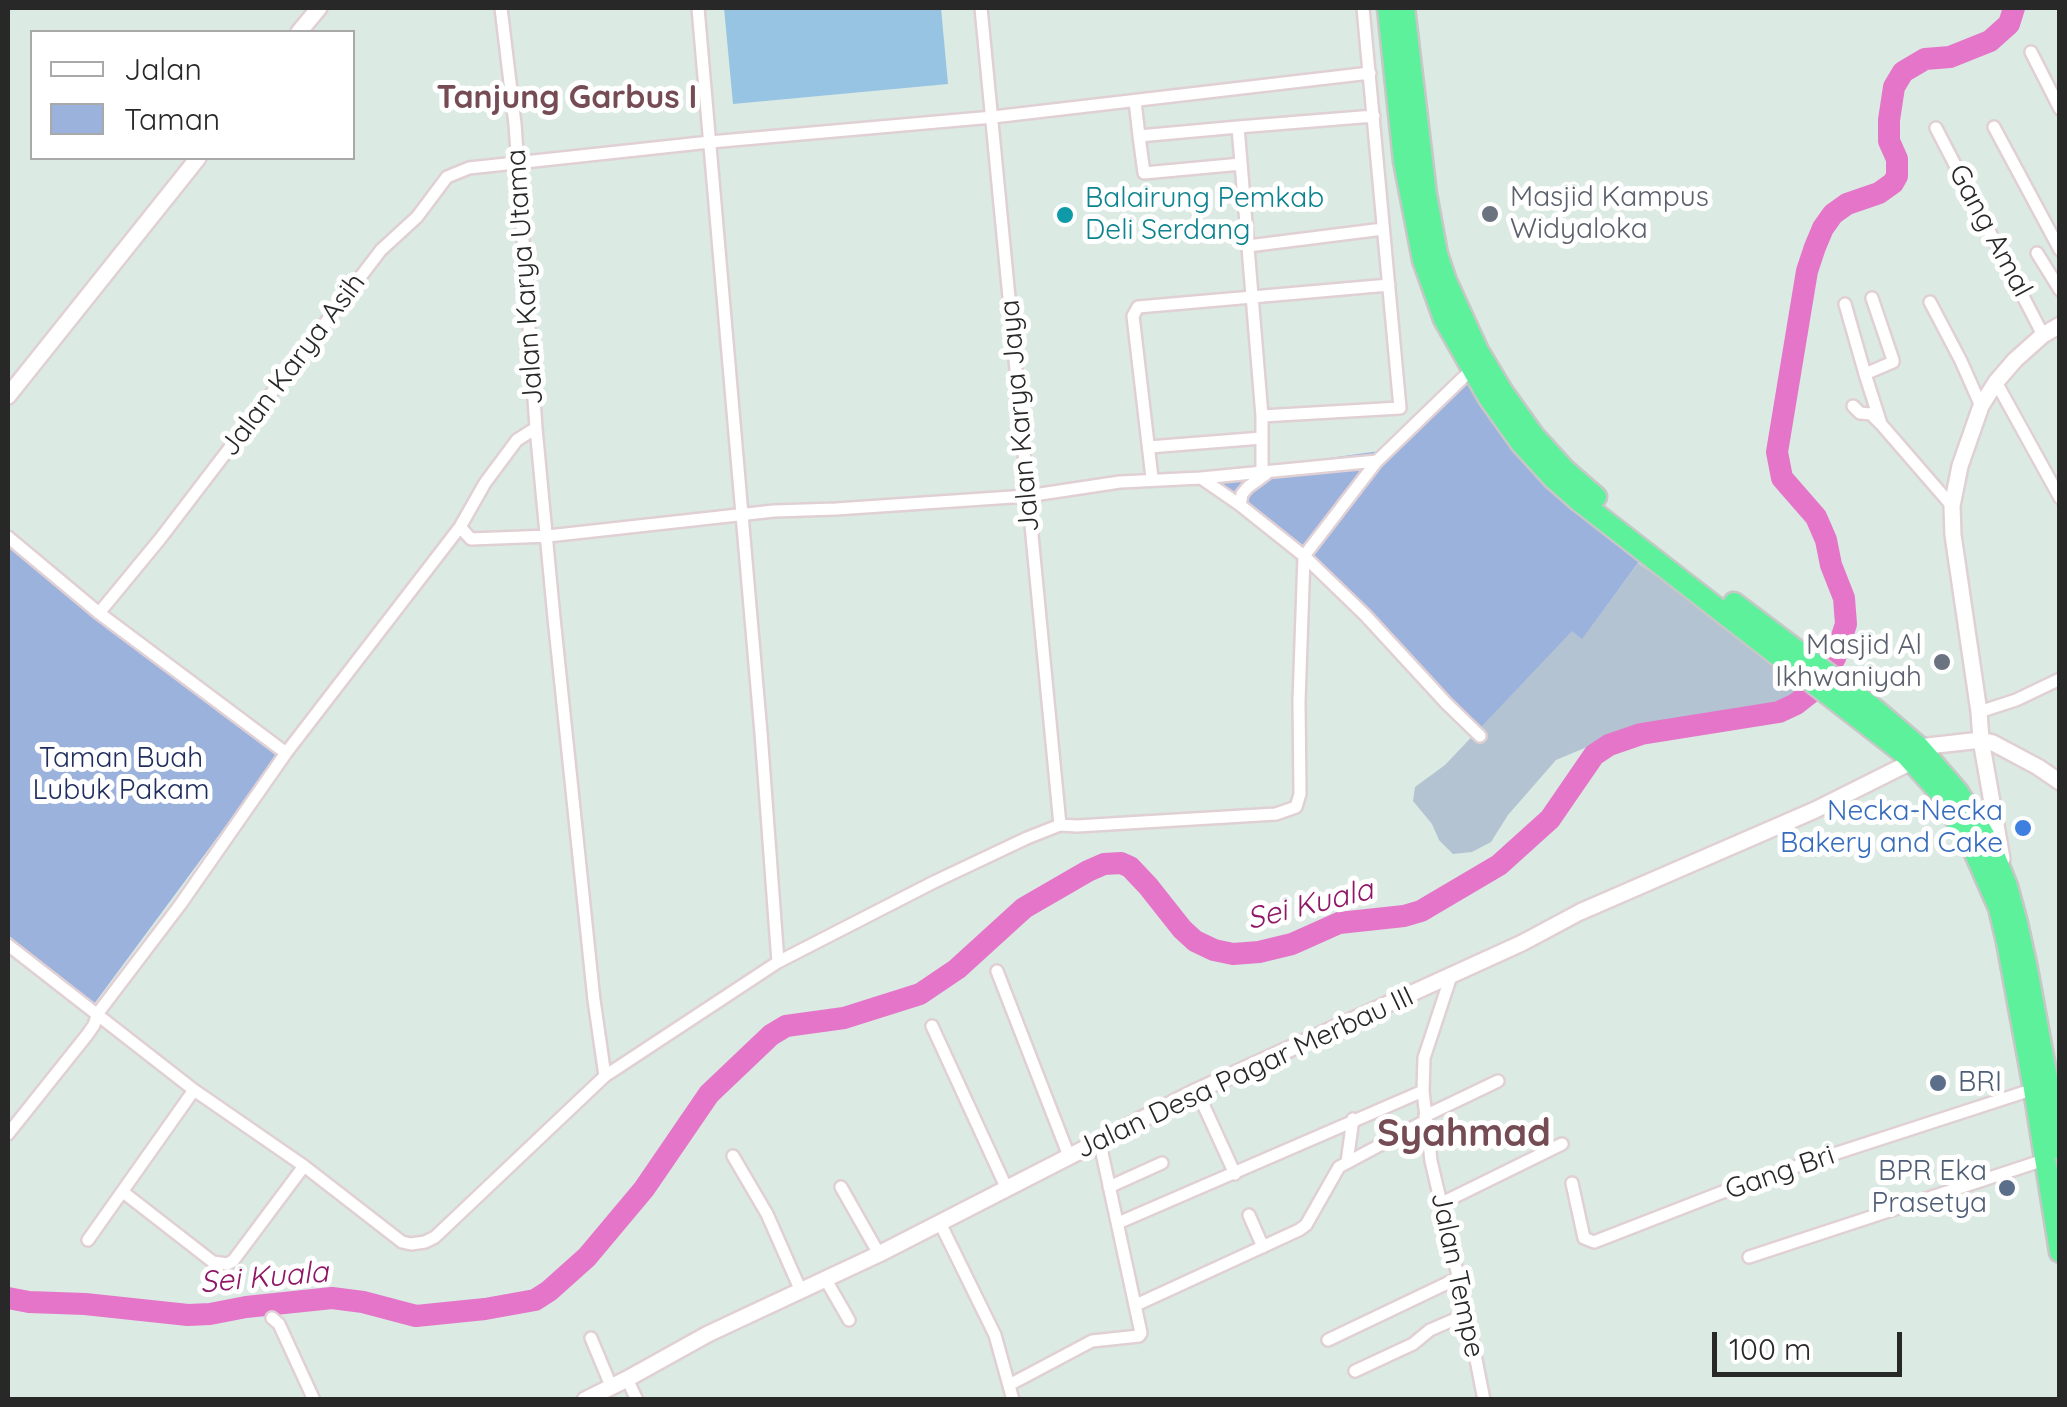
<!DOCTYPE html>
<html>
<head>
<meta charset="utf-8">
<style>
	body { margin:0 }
	#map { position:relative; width:2067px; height:1407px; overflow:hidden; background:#dbeae3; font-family:Quicksand,sans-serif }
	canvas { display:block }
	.frame { position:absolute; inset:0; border:10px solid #282828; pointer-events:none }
	.legend { position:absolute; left:30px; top:30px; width:325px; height:130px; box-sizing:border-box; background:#fff; border:2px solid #a9a9a9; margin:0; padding:12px 18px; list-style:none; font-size:30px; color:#282828 }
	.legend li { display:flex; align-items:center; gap:20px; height:50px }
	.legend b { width:50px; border:2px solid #a9a9a9 }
	.scale { position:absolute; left:1712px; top:1332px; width:190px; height:45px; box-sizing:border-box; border:5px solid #282828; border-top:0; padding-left:12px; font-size:30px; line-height:35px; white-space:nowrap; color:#282828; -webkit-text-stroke:8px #fff; paint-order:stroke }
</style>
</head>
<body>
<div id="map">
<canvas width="2067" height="1407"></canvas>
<div class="frame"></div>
<ul class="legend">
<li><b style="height:12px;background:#fff"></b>Jalan</li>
<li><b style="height:28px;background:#9bb2dd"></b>Taman</li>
</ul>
<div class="scale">100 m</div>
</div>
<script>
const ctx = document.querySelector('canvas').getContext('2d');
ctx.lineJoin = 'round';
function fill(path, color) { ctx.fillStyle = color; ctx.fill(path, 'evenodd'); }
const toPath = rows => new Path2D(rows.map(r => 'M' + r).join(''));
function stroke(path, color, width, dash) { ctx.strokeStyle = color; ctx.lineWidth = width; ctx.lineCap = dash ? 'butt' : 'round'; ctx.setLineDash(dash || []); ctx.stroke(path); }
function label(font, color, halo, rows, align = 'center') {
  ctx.font = font + ' Quicksand,sans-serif'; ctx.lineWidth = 10; ctx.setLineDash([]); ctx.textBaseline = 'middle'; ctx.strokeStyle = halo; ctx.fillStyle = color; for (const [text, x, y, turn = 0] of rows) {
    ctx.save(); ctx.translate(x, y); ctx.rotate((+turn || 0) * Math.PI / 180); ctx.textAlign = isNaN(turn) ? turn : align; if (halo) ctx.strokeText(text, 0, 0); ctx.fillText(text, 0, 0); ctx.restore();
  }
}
fill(toPath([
	[1470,376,1643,556,1582,640,1572,632,1480,730,1309,557,1204,475,1395,449],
	[8,540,279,754,94,1004,8,935]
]), '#9bb2dd');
fill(toPath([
	[1638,563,1792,672,1802,686,1781,704,1660,726,1587,747,1556,760,1508,815,1491,842,1472,852,1453,854,1439,840,1432,824,1413,801,1415,787,1445,765,1572,631,1582,639]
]), '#b3c3d2');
fill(toPath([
	[724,8,941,8,948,84,733,104]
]), '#97c4e3');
stroke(toPath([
	[8,1298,29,1302,85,1304,188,1315,210,1314,246,1307,332,1298,363,1302,416,1316,485,1309,535,1300,549,1291,587,1257,644,1189,709,1094,771,1035,786,1026,844,1018,920,994,957,969,1024,908,1088,871,1104,864,1121,863,1130,867,1148,886,1182,929,1195,941,1214,950,1233,954,1259,952,1292,944,1339,923,1404,916,1421,911,1499,865,1550,819,1594,755,1609,745,1641,734,1779,712,1796,704,1810,693,1835,658,1846,624,1844,598,1831,565,1826,540,1816,517,1782,478,1777,452,1807,271,1815,247,1823,228,1833,214,1847,204,1879,193,1893,183,1897,176,1897,159,1889,141,1889,120,1894,87,1903,72,1925,59,1950,57,1990,41,2009,24,2014,8]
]), '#e575c8', 22);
const street = toPath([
	[501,8,515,124,536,428,554,618,594,1000,605,1076],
	[698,8,761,733,778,962],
	[981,8,1060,825],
	[2031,52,2060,109],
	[1135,101,1139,136],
	[1238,127,1374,116],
	[1994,127,2060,250],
	[1936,128,2043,335],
	[1241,164,1144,173,1139,136,1238,127,1262,416,1262,471],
	[1248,246,1383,229],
	[2037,253,2060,290],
	[1872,298,1893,360,1893,362,1865,374,1881,424],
	[1930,302,1961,361,1981,406],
	[1845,304,1865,374],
	[1996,382,2060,498],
	[1853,406,1860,413,1871,414,1881,424,1952,506],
	[1262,416,1400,408,1363,8],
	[1149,447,1262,438],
	[1152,478,1133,316,1138,307,1389,285],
	[1201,478,1240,505,1304,556,1365,615,1446,703,1480,736],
	[1240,505,1242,494,1248,487,1266,474],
	[460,527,471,539,548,536,774,511,836,509,1027,496,1120,482,1201,478,1377,461],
	[8,537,99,613,286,753,180,905,98,1013,94,1025,87,1035,8,1134],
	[99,613,160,539,381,250,417,217,447,177,469,168,710,142,993,117,1370,73],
	[1979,712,2016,700,2060,679],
	[286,753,460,527,485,483,517,440,536,428],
	[8,945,194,1090,304,1166,402,1242,411,1244,425,1242,435,1237,605,1076,778,962,934,882,1027,838,1060,825,1077,826,1276,814,1296,807,1300,794,1299,701,1304,556,1377,461,1471,370],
	[997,971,1069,1156],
	[1451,976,1424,1058,1423,1091,1431,1161,1467,1314,1484,1400],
	[932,1026,1006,1187],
	[1197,1091,1235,1174],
	[1425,1116,1498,1081],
	[733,1156,767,1214,801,1291],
	[1347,1162,1353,1119],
	[1572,1183,1584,1238,1594,1242,1751,1181,2034,1089],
	[841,1187,879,1254],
	[1109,1187,1162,1163],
	[123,1192,213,1262,227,1264,233,1261,304,1166],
	[1442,1203,1562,1144],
	[1249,1215,1263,1247],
	[940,1223,995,1335,1013,1400],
	[1118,1223,1423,1091],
	[88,1240,194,1090],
	[1749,1257,2044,1160],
	[826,1280,849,1320],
	[1136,1305,1299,1230,1306,1225,1339,1167,1425,1121],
	[272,1318,279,1324,314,1400],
	[591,1338,611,1386],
	[1328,1340,1458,1278],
	[1355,1371,1413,1344,1430,1330,1467,1314],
	[627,1379,637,1400],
	[1009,1385,1092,1341,1139,1336,1141,1333,1099,1139]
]);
const secondary = toPath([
	[299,32,319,8],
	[8,396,198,158],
	[1919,747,1981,740,1993,743,2038,767,2060,782],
	[2002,859,1981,740,1979,712,1953,535,1952,506,1960,466,1981,406,1996,382,2015,360,2043,335,2060,325],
	[585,1400,627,1379,708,1334,879,1254,1197,1091,1522,943,1580,912,1815,810,1913,761]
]);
const highway = toPath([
	[1388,8,1404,161,1423,260,1444,319,1489,398,1521,443,1553,478,1578,500,1906,755,1942,795,1974,851,1999,908,2007,942,2034,1089,2060,1252],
	[1404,8,1426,194,1437,254,1446,281,1478,351,1502,391,1534,436,1565,470,1596,497],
	[1734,603,1877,711,1919,747,1958,792,1977,823,1991,847,2007,886,2017,923,2027,969,2060,1149]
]);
stroke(street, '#e0d0d4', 16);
stroke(secondary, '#e0d0d4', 20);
stroke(highway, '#c7c7c7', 25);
stroke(street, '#fff', 11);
stroke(secondary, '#fff', 15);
stroke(highway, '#5ef19c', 20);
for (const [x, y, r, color] of [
	[1490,214,10,"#6b7280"],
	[1065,215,10,"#0f9aa8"],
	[1942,662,10,"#6b7280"],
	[2023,828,10,"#3f7fe0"],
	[1938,1083,10,"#5c6f8a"],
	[2007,1188,10,"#5c6f8a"]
]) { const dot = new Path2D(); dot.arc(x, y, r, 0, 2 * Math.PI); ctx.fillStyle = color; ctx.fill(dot); stroke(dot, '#fff', 4); }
label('28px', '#5b616d', '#fff', [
	["Masjid Kampus",1510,198],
	["Widyaloka",1510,230],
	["Masjid Al",1922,646,"right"],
	["Ikhwaniyah",1922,678,"right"]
], 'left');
label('28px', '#0d838f', '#fff', [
	["Balairung Pemkab",1085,199],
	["Deli Serdang",1085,231]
], 'left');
label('28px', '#282828', '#fff', [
	["Gang Amal",1990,231,62],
	["Jalan Karya Utama",525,277,-94],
	["Jalan Karya Asih",293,365,-53],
	["Jalan Karya Jaya",1020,416,-95],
	["Jalan Desa Pagar Merbau III",1245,1073,-25],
	["Gang Bri",1780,1173,-19],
	["Jalan Tempe",1457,1275,78]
]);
label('28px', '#1f2d5f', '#fff', [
	["Taman Buah",121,759],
	["Lubuk Pakam",121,791]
]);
label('28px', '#366cbe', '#fff', [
	["Necka-Necka",2003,812],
	["Bakery and Cake",2003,844]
], 'right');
label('28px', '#4e5e75', '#fff', [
	["BRI",1958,1083],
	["BPR Eka",1987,1172,"right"],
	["Prasetya",1987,1204,"right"]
], 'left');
label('italic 30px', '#8e1766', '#fff', [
	["Sei Kuala",1310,905,-14],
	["Sei Kuala",264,1278,-5]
]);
label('bold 32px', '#754c54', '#fff', [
	["Tanjung Garbus I",567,98]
]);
label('bold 38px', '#754c54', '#fff', [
	["Syahmad",1464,1135]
]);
</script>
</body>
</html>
